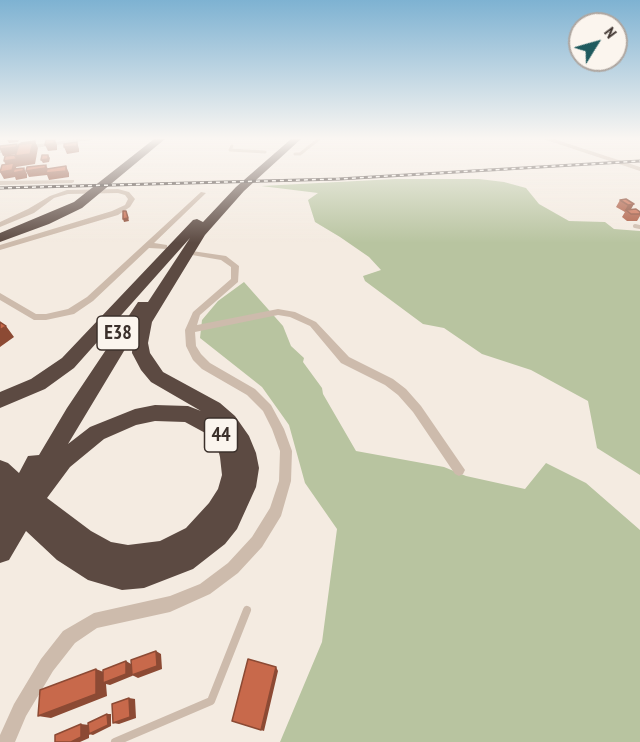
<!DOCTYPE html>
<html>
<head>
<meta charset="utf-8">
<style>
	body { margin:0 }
	#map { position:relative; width:640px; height:742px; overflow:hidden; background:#f4ebe1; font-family:"PT Sans Narrow",sans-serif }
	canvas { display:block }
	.north { position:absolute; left:568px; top:12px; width:60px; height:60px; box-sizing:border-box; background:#fbf5ee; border:2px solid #aea6a0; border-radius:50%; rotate:53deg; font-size:16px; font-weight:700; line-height:24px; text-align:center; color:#3b302b }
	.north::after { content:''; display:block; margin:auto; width:21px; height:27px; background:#1f5a5e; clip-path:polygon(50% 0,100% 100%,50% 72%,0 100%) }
</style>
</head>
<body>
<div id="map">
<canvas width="640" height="742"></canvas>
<div class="north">N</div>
</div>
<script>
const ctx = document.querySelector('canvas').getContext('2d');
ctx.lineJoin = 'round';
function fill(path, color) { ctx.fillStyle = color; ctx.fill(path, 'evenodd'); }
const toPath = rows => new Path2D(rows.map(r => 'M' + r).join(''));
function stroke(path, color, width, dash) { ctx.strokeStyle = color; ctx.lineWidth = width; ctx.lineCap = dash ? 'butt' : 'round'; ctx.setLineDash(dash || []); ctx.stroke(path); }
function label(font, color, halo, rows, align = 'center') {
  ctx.font = font + ' "PT Sans Narrow",sans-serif'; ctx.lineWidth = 6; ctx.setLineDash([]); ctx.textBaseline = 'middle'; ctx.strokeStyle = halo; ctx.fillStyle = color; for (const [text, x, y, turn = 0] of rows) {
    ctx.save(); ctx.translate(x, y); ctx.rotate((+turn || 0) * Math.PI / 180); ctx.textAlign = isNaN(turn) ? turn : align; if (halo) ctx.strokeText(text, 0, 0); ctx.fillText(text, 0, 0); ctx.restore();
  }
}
fill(toPath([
	[395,179,479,179,504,182,526,188,539,204,569,221,605,222,614,229,640,231,640,475,597,448,588,401,531,370,482,354,444,328,423,324,365,281,363,276,381,270,369,257,340,237,315,222,308,200,318,193,261,186],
	[244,282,283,326,291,346,304,358,303,362,322,388,323,394,356,451,444,467,466,476,525,489,546,463,586,483,640,530,640,742,280,742,322,642,337,529,305,483,289,425,262,387,200,338,202,320,218,301]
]), '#b8c4a0');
stroke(toPath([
	[232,146,230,150,265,152],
	[295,154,300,154,319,139]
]), '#cdbbac', 3);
stroke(toPath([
	[635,226,640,227]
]), '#cdbbac', 4);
stroke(toPath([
	[115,742,211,701,247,610]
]), '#cdbbac', 8);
fill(toPath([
	[78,139,98,139,0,153,0,149,78,139],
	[74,180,74,182,72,183,0,185,0,181,74,180],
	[118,189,129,192,135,199,130,207,118,215,0,250,0,245,112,211,125,205,128,199,125,195,118,193,68,194,54,198,34,213,0,227,0,222,28,209,50,196,67,190,118,189],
	[201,192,206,193,154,243,167,245,167,249,149,248,93,301,74,314,46,320,34,320,0,300,0,293,36,314,46,314,68,309,87,297,201,192],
	[192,251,226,256,239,266,238,282,200,315,197,325,278,309,295,312,316,322,349,357,393,379,406,389,421,406,465,470,463,474,459,476,455,474,413,412,398,395,385,385,341,363,310,326,290,317,278,315,195,332,196,346,201,354,210,363,255,389,271,405,284,429,292,451,291,481,281,516,262,547,238,573,210,594,170,612,97,628,75,643,53,671,26,716,15,742,0,742,0,735,14,704,41,659,63,631,94,613,170,596,200,584,228,563,252,537,270,508,279,481,280,451,272,429,263,411,247,395,202,369,193,360,186,346,185,330,193,312,231,279,231,267,221,260,192,255,192,251]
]), '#cdbbac');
fill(toPath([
	[543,139,554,139,640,167,640,171,543,139]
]), '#cdbbac');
fill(toPath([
	[154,139,165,139,82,208,49,224,0,242,0,233,74,202,154,139],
	[291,139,301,139,244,191,205,235,152,322,148,343,150,353,163,372,220,403,235,416,249,436,256,453,259,468,256,487,237,529,225,544,193,569,144,588,122,590,88,580,57,560,26,531,9,560,0,563,0,460,8,463,19,473,28,456,39,455,67,408,138,302,148,302,190,238,74,368,45,389,0,408,0,392,31,379,62,358,193,220,197,219,203,222,236,187,291,139],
	[133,336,132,353,141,370,151,382,201,411,188,406,155,405,135,409,90,427,68,444,133,336],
	[155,421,185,422,209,435,217,445,220,457,222,475,218,489,209,503,186,528,160,541,128,545,111,542,91,531,47,498,70,467,104,439,136,425,155,421]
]), '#5c4a42');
const rail = toPath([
	[0,188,339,179,640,161]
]);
stroke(rail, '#3b302b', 3);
stroke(rail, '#fbf5ee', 1.5, [4]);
fill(toPath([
	[626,199,631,210,640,212,640,216,637,221,627,221,622,217,625,212,616,207,620,200]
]), '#ac5a40');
fill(toPath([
	[7,140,19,140,18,142,9,143],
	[55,140,57,145,57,150,48,151,45,145],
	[35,141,38,148,35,164,16,167,17,170,24,168,27,174,27,178,16,180,15,177,4,179,0,172,7,168,4,161,15,156],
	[77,142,79,149,79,152,67,154,64,147],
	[17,144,20,150,19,154,3,156,0,149],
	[48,155,50,158,49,162,43,163,41,160],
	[46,165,49,171,66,166,69,173,69,177,49,180,47,175,29,177,26,171],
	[634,204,630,211,626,210,624,212,628,205],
	[126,211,129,221,124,222,123,219],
	[6,326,14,337,0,347,0,330],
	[156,651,161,654,162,669,138,678,132,675,132,676,110,685,106,684,107,696,51,718,38,716,96,669,106,673,126,661,131,664],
	[276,667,278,671,264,731,261,730],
	[129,698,135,699,136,718,119,724,113,723],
	[107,714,111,714,111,726,93,735,89,734,89,738,80,742,71,742,81,724,89,725]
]), '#8c4a34');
const building = toPath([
	[46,140,55,140,54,143,45,145,46,140],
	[35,141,34,146,33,143,21,144,21,143,35,141],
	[77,142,77,146,64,147,64,144,77,142],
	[33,143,30,154,15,156,19,144,33,143],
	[17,144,16,147,0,149,0,146,17,144],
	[16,155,15,156,17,159,4,161,5,156,16,155],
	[42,155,48,155,48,159,41,160,42,155],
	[14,163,12,170,0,172,2,165,14,163],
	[46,165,45,168,26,171,27,167,46,165],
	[66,166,66,171,46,173,47,169,66,166],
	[24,168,23,171,13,173,14,169,24,168],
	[626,199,634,204,628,205,620,200,626,199],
	[636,209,640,212,640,214,631,214,626,210,636,209],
	[123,211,126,211,128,218,123,219,123,211],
	[0,322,6,326,0,330,0,322],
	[156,651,157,666,132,675,131,660,156,651],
	[248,659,276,667,261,730,232,721,248,659],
	[126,661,126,674,103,683,103,670,126,661],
	[96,669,96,694,38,716,40,690,96,669],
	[129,698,130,717,113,723,112,704,129,698],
	[107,714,108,725,89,734,88,723,107,714],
	[81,724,81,737,71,742,55,742,55,735,81,724]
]);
fill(building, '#c8694b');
stroke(building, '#8c4a34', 1.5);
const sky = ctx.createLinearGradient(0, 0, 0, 243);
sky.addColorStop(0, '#7eb2d2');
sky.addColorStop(0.57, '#faf6f2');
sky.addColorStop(1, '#faf6f200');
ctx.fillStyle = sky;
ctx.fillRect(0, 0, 640, 243);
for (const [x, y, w] of [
	[118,333,42],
	[221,435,33]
]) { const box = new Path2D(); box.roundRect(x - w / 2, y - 17, w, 34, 4.5); ctx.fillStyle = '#fbf5ee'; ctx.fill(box); stroke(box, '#3b302b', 1.5); }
label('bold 20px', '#3b302b', null, [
	["E38",118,333],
	["44",221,435]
]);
</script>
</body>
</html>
